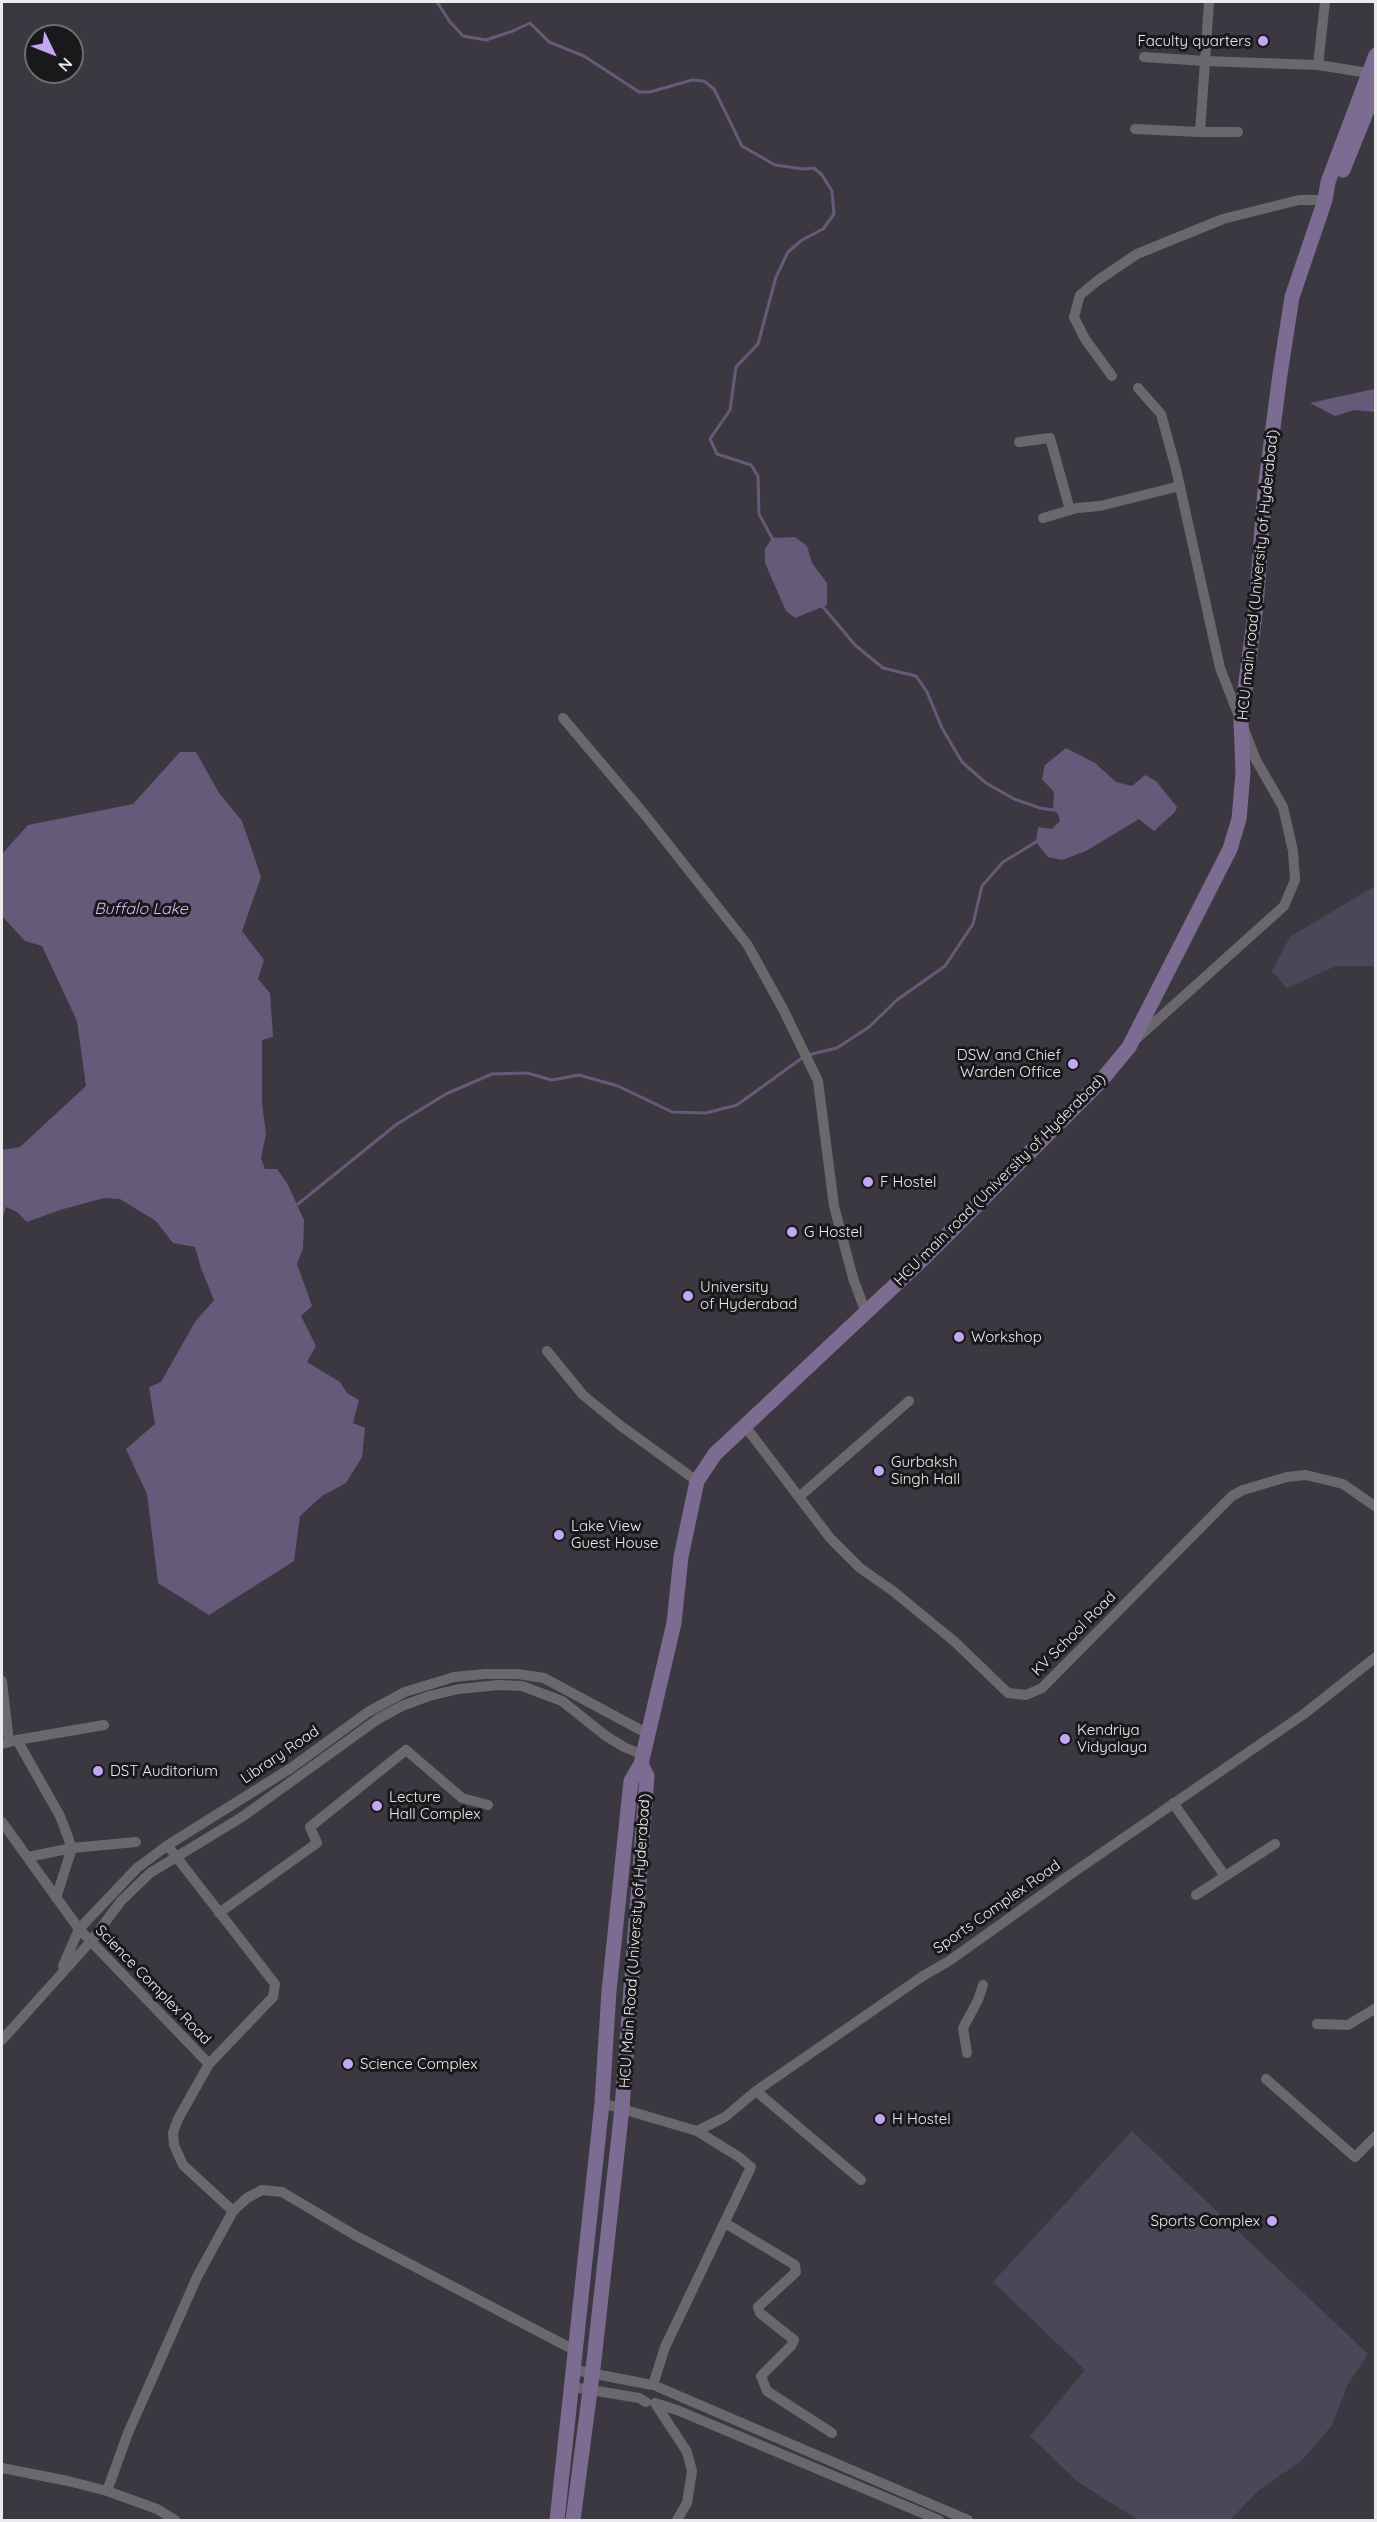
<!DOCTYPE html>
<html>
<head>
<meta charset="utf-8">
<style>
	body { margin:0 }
	#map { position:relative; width:1377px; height:2522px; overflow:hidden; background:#313033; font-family:Quicksand,sans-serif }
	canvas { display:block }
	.frame { position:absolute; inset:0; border:3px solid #ebebed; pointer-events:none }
	.north { position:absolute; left:24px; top:24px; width:60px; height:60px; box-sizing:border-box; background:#19181a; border:2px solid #6d6c6e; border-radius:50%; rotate:133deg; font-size:16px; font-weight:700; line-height:24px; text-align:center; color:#ebebed }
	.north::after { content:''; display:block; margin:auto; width:21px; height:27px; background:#c3a7f2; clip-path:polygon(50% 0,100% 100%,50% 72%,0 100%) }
</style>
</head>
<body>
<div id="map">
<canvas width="1377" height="2522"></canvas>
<div class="frame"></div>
<div class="north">N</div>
</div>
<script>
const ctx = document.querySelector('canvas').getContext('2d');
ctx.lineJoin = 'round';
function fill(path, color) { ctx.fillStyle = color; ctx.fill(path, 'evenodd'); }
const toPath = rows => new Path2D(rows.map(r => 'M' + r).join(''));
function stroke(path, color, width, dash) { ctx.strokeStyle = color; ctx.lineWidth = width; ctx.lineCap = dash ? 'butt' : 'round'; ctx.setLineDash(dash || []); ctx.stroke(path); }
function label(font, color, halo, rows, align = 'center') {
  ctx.font = font + ' Quicksand,sans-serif'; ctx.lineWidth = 6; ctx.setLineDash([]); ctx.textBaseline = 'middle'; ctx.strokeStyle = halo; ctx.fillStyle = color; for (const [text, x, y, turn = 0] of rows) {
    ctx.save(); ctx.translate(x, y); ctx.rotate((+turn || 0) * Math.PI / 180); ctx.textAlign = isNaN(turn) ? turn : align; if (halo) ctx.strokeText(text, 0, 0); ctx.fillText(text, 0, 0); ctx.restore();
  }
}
fill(toPath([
	[2,2,1375,2,1375,2520,2,2520],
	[36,36,72,36,72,72,36,72]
]), '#3b3841');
fill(toPath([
	[1375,886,1375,966,1336,966,1287,988,1272,971,1290,937],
	[1132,2131,1368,2354,1348,2384,1332,2425,1317,2443,1300,2462,1259,2490,1230,2520,1138,2520,1078,2482,1030,2436,1085,2370,993,2282]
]), '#4c4659');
fill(toPath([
	[1374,389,1375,412,1354,410,1335,416,1310,403],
	[795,537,807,546,812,563,827,583,827,605,795,618,786,611,765,563,765,549,772,538],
	[1066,748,1095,763,1116,782,1132,786,1145,775,1156,781,1177,807,1175,812,1154,831,1139,819,1086,851,1062,860,1048,857,1036,842,1038,827,1052,829,1060,821,1058,814,1053,810,1054,792,1042,779,1045,765],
	[180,752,196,752,219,793,242,821,261,877,242,931,264,960,258,979,270,993,273,1037,262,1040,262,1103,266,1134,261,1158,265,1169,277,1169,287,1183,304,1220,303,1248,297,1264,312,1306,301,1316,316,1346,307,1362,340,1382,347,1393,359,1400,353,1423,365,1428,362,1457,346,1483,322,1496,300,1516,294,1561,209,1615,158,1583,147,1494,126,1449,155,1424,149,1387,161,1382,195,1322,214,1300,201,1268,195,1247,173,1243,156,1221,120,1199,104,1198,60,1210,27,1222,17,1212,6,1207,2,1220,2,1150,20,1147,86,1086,77,1021,42,946,25,941,2,916,2,854,28,825,133,804]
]), '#665a7b');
stroke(toPath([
	[437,2,450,22,463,36,486,40,513,31,530,23,549,42,584,56,639,92,650,92,692,80,704,81,714,89,742,146,775,165,803,169,814,168,822,175,832,191,834,214,823,229,802,240,788,252,776,277,758,344,736,367,730,410,710,439,717,454,751,465,758,476,759,514,772,538],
	[823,607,855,645,883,668,916,676,927,692,942,728,962,762,986,783,1014,799,1040,808,1053,810],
	[808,1055,837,1048,869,1027,897,1000,945,966,973,924,982,886,1003,862,1036,842],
	[298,1204,397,1124,446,1094,492,1074,527,1073,552,1080,579,1075,618,1086,672,1112,706,1113,737,1105,802,1058]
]), '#665a7b', 3);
stroke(toPath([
	[1209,2,1205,61,1318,65,1375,74],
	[1144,57,1205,61,1200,132,1238,132],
	[1318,65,1325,2],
	[1135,129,1200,132],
	[1112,376,1085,339,1074,317,1080,295,1097,281,1137,254,1223,219,1299,200,1325,200],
	[1019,442,1050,438,1070,510],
	[1043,518,1077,508,1100,506,1180,486],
	[563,718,645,815,747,944,783,1009,818,1081,834,1206,853,1278,866,1313],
	[1135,1040,1284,906,1295,880,1293,851,1283,807,1256,760,1220,668,1176,469,1161,414,1138,388],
	[547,1351,583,1395,621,1426,697,1481],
	[745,1426,830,1538,860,1568,893,1591,955,1642,1008,1693,1026,1695,1042,1688,1221,1507,1232,1496,1243,1490,1287,1477,1306,1475,1343,1484,1376,1507],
	[799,1497,909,1401],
	[2,1681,9,1742],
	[17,1740,104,1725],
	[2,1744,17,1740,60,1816,72,1848,56,1898],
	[1173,1803,1225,1876],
	[2,1822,79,1929,209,2064,273,1997,275,1984,171,1850],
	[28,1857,72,1848,136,1842],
	[1196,1895,1275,1844],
	[219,1913,317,1843,310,1827,406,1750,462,1798,488,1805],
	[63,1966,79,1929,137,1868,168,1845,291,1768,368,1712,405,1692,454,1677,485,1674,518,1674,544,1678,648,1734],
	[1317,2024,1348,2025,1376,2008],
	[2,2040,91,1941,121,1901,150,1873,242,1817,378,1719,402,1706,429,1696,459,1689,499,1685,522,1686,562,1701,606,1736,624,1747,643,1755],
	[967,2053,963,2028,978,2000,983,1985],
	[209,2064,178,2119,173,2133,174,2145,183,2165,233,2211,247,2198,262,2190,282,2192,358,2237,576,2351],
	[1266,2079,1355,2157,1376,2136],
	[756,2091,861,2180],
	[602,2103,697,2131,725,2117,756,2091,923,1976,949,1961,1071,1874,1304,1714,1376,1657],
	[725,2223,795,2265,796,2272,758,2307,760,2313,794,2340,791,2346,761,2376,767,2391,832,2433],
	[575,2370,652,2385],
	[653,2385,665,2347,751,2167,739,2157,697,2131],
	[573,2387,639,2398,646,2402],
	[658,2387,968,2520],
	[655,2403,677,2410,939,2520],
	[655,2403,687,2452,692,2471,687,2503,677,2520],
	[2,2468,68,2481,107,2491,157,2509,175,2520],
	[107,2491,128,2433,197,2277,233,2211]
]), '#6a686d', 10);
stroke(toPath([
	[1343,170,1376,88],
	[557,2520,602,2103,609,1991,631,1781,641,1764,674,1623,681,1557,697,1481,715,1454,925,1257,1100,1082,1129,1047,1230,849,1239,819,1243,773,1241,720,1256,606,1265,489,1280,374,1292,297,1325,200,1328,182,1376,55],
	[573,2520,594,2360,622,2108,647,1776,641,1764]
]), '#7c6c92', 15);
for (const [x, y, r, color] of [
	[1263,41,6,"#c3a7f2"],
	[1073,1064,6,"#c3a7f2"],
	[868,1182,6,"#c3a7f2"],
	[792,1232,6,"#c3a7f2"],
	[688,1296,6,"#c3a7f2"],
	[959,1337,6,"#c3a7f2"],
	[879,1471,6,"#c3a7f2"],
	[559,1535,6,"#c3a7f2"],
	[1065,1739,6,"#c3a7f2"],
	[98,1771,6,"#c3a7f2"],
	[377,1806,6,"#c3a7f2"],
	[348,2064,6,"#c3a7f2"],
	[880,2119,6,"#c3a7f2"],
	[1272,2221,6,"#c3a7f2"]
]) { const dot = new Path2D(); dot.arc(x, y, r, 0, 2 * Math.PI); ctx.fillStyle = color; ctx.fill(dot); stroke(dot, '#19181a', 2); }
label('15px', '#ebebed', '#19181a', [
	["Faculty quarters",1251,41,"right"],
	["DSW and Chief",1061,1055,"right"],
	["Warden Office",1061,1072,"right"],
	["F Hostel",880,1182],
	["G Hostel",804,1232],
	["University",700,1287],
	["of Hyderabad",700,1304],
	["Workshop",971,1337],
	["Gurbaksh",891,1462],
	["Singh Hall",891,1479],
	["Lake View",571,1526],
	["Guest House",571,1543],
	["Kendriya",1077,1730],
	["Vidyalaya",1077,1747],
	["DST Auditorium",110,1771],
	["Lecture",389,1797],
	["Hall Complex",389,1814],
	["Science Complex",360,2064],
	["H Hostel",892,2119],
	["Sports Complex",1260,2221,"right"]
], 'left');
label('15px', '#ebebed', '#19181a', [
	["HCU main road (University of Hyderabad)",1258,575,-84],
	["HCU main road (University of Hyderabad)",1000,1180,-45],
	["KV School Road",1074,1634,-45],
	["Library Road",280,1755,-34],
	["Sports Complex Road",997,1907,-35],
	["HCU Main Road (University of Hyderabad)",635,1941,-86],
	["Science Complex Road",153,1985,46]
]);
label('italic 16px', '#d1bcf7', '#19181a', [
	["Buffalo Lake",141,909]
]);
</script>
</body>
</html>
